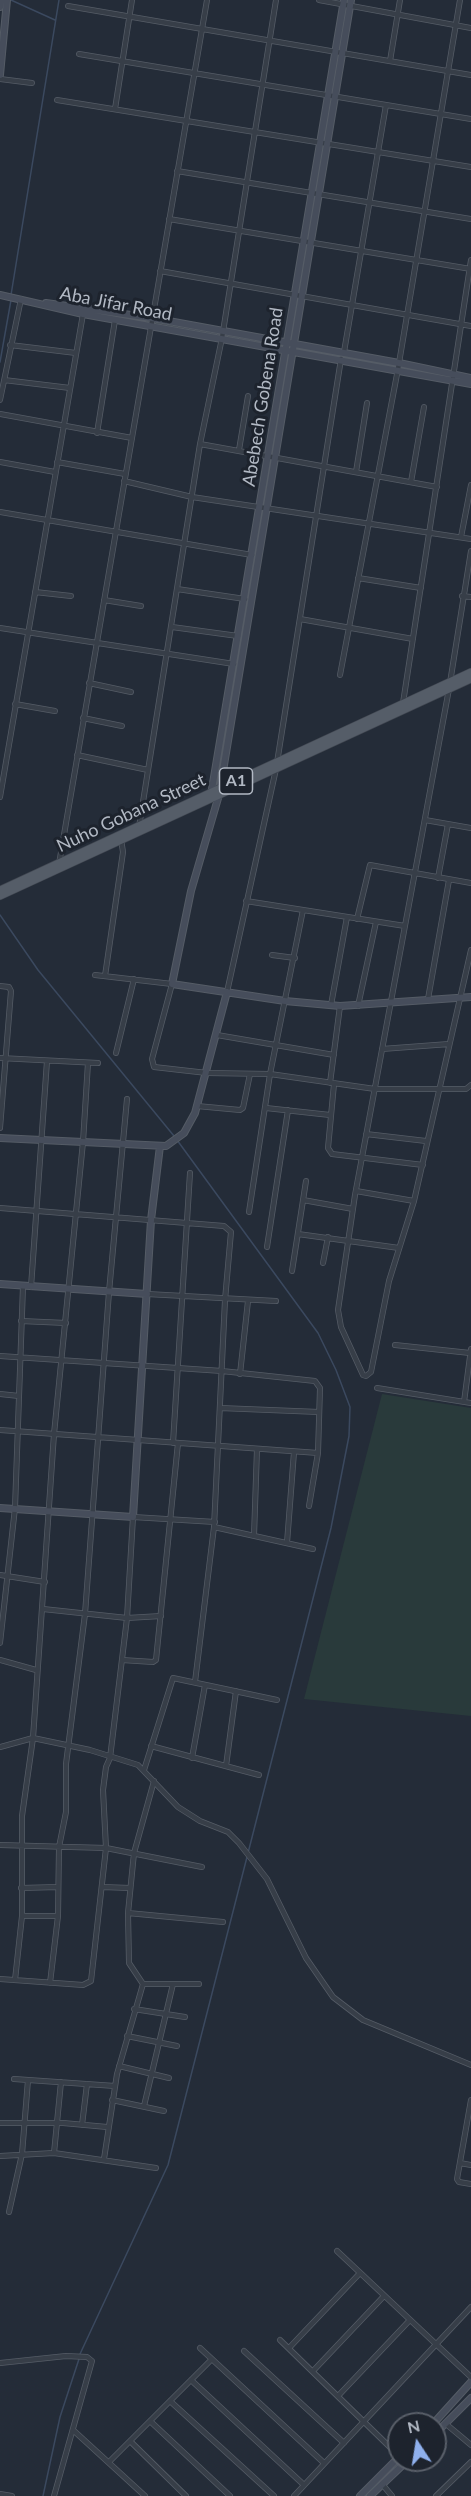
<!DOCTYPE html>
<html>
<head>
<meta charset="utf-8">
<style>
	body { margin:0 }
	#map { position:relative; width:471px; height:2496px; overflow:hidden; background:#242c38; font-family:Lato,sans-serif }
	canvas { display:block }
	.north { position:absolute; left:387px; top:2412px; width:60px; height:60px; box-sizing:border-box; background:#1d232d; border:2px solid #595f69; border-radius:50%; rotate:348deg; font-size:16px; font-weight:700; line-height:24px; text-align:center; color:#b2b9c4 }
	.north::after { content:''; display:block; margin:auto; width:21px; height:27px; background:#8fb0ed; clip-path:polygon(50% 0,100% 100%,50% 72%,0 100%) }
</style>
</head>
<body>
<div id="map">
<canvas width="471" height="2496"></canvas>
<div class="north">N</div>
</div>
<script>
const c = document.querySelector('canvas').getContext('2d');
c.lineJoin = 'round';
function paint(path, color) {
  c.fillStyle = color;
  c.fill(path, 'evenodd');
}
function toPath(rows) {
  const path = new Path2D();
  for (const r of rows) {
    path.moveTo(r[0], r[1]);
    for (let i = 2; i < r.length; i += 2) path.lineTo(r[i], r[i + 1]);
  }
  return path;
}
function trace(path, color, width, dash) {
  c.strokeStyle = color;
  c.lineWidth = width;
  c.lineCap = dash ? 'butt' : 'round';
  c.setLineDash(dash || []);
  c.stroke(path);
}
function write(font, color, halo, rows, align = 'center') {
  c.font = font + ' Lato,sans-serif';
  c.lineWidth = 6;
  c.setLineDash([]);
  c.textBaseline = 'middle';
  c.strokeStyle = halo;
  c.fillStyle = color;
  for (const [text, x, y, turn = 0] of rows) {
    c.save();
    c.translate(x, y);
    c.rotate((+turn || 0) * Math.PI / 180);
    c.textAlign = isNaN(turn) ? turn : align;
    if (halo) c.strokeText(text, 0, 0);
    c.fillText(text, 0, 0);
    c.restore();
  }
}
paint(toPath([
	[382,1394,471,1408,471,1716,304,1699]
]), '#293a3b');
trace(toPath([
	[11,0,55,20],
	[11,295,59,0],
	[0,362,11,300],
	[0,915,38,970,174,1136],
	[177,1140,318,1333,336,1370,350,1407,349,1436,331,1528,248,1853],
	[80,2354,168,2165,247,1857],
	[43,2496,60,2417,79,2359]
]), '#3b495f', 1.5);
const street = toPath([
	[319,0,471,28],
	[68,6,471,75],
	[79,54,471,119],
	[390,61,400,0],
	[0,79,32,83],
	[57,100,471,167],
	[115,109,132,0],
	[177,171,471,219],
	[169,219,471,269],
	[160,271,471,326],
	[10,345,76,353],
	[344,352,386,105],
	[4,380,70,388],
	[0,400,21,299],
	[0,414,132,438],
	[97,433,115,320],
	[200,444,437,487],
	[239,450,248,396],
	[0,462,55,472],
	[57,462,125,474],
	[356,472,367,403],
	[124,481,192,497,471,539],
	[411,482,424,407],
	[0,512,252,555],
	[461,537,471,485],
	[471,551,449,689,355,1195,338,1310,341,1327,363,1375,366,1376,371,1372,389,1281,414,1201,471,950],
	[358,578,421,588],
	[177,589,245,599],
	[35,592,71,596],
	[462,596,471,597],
	[104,600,141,606],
	[300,619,413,639],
	[172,627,238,636],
	[0,628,234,664],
	[340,675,398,369,460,0],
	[89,683,131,692],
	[403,703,471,260],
	[15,704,55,711],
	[83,718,122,726],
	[77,755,148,770],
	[0,797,83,314],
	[425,820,471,828],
	[139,827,200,444,222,338,276,0],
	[59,864,207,0],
	[438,878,448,824],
	[246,901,405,926],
	[357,919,370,865,471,883],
	[272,955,295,958],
	[95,975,172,984,152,1059,154,1067,207,1073,270,1074,375,1089,466,1089,471,1085],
	[105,976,123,852,121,839],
	[0,986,9,987,11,991,0,1128],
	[227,992,276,769,341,359],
	[428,999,449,880],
	[331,1005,347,917],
	[358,1006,376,922],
	[217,1035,334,1055],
	[382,1049,449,1044],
	[116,1053,134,979],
	[0,1058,98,1063],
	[330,1083,340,1006],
	[334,1084,328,1148,332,1154,423,1165],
	[197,1106,240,1110,243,1108,250,1074],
	[266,1108,330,1115],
	[366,1134,426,1141],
	[356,1191,414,1201],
	[303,1200,353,1209],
	[0,1208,224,1226,231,1232,225,1300,214,1527,195,1682],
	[249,1212,270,1074,303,910],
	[298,1234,399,1248],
	[267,1247,288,1110],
	[323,1263,328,1237],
	[292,1271,306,1181],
	[31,1287,47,1061],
	[147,1294,276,1301],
	[21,1321,66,1323],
	[395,1345,470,1353],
	[0,1356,222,1371,315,1381,320,1388,318,1453,309,1506],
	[240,1374,248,1301],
	[377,1388,471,1403],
	[0,1394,19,1396],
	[464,1402,471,1349],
	[220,1408,319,1412],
	[0,1430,318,1453],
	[173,1443,190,1173],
	[214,1527,313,1549],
	[254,1536,257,1449],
	[287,1543,294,1452],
	[0,1575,45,1582],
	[43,1609,127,1618,161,1616],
	[0,1643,15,1508,23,1286],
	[0,1660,36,1670],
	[122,1660,153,1662,156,1660,178,1443],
	[151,1746,259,1775],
	[0,1747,33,1738,90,1750,138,1765,178,1807,200,1821,228,1832,239,1843,267,1879,306,1958,333,1997,363,2020,471,2065],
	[192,1758,205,1685],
	[226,1766,236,1691],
	[144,1770,173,1678,277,1700],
	[154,1781,134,1853,128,1913,129,1963,143,1984,199,1984],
	[0,1845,106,1848,202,1867],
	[102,1887,130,1888],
	[21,1888,58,1887],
	[128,1913,223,1922],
	[22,1916,58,1916],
	[0,1979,83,1985,91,1981,106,1848,103,1790,106,1767,110,1758,127,1618,133,1517,215,1522],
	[15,1980,22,1916,22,1816,33,1738,54,1434,83,1142,88,1063],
	[50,1983,58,1916,59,1847,66,1812,66,1764,85,1614,109,1292,127,1099],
	[134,2009,185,2017],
	[127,2036,177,2046],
	[119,2066,169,2078],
	[14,2079,115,2086],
	[112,2100,164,2111],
	[471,2100,457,2179,459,2182,471,2184],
	[144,2106,173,1984],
	[0,2123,63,2123,107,2127],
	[82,2125,87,2084],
	[54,2153,61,2082],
	[0,2156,54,2153,156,2168],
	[104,2159,117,2074,143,1984],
	[460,2163,471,2165],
	[9,2212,22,2154,28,2080],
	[337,2251,471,2377],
	[280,2340,399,2456],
	[200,2348,324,2463],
	[289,2348,360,2273],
	[244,2351,344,2443],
	[0,2363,66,2356,87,2357,92,2361,54,2496],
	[313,2371,384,2296],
	[191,2380,304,2485],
	[338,2396,409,2321],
	[170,2401,274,2496],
	[150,2421,230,2496],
	[446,2424,471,2445],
	[73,2430,145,2496],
	[130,2441,186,2496],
	[109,2462,212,2359],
	[382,2484,392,2496],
	[0,2494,12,2496],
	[294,2496,471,2307],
	[436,2496,471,2462]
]);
const secondary = toPath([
	[351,0,219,795,191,891,172,984,285,1001,340,1006,471,997],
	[0,7,1,0],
	[0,75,7,0],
	[0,295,83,314,471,384],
	[46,303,152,318,399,363,471,378],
	[211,795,344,0],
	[0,1138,166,1146,184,1133,195,1113,227,992],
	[0,1284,147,1294],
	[0,1508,133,1517,151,1220,160,1146],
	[433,2424,471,2382],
	[435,2434,471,2398],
	[360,2496,399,2457],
	[370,2496,408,2460]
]);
const primary = toPath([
	[0,890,471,672],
	[0,896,471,679]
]);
trace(street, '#555c66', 6);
trace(secondary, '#555c66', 8);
trace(primary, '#414751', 8);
trace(street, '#373e48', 4.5);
trace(secondary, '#464d5b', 6);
trace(primary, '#555d68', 7);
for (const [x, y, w] of [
	[236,781,33]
]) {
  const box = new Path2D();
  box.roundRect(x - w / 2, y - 13, w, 26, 4.5);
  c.fillStyle = '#1d232d';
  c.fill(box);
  trace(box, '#b2b9c4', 1.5);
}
write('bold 16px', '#b2b9c4', null, [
	["A1",236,781]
]);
write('18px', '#b2b9c4', '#1d232d', [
	["Aba Jifar Road",116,304,11],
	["Abebech Gobena Road",263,397,-81],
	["Nuho Gobana Street",131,813,-25]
]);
</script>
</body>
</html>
